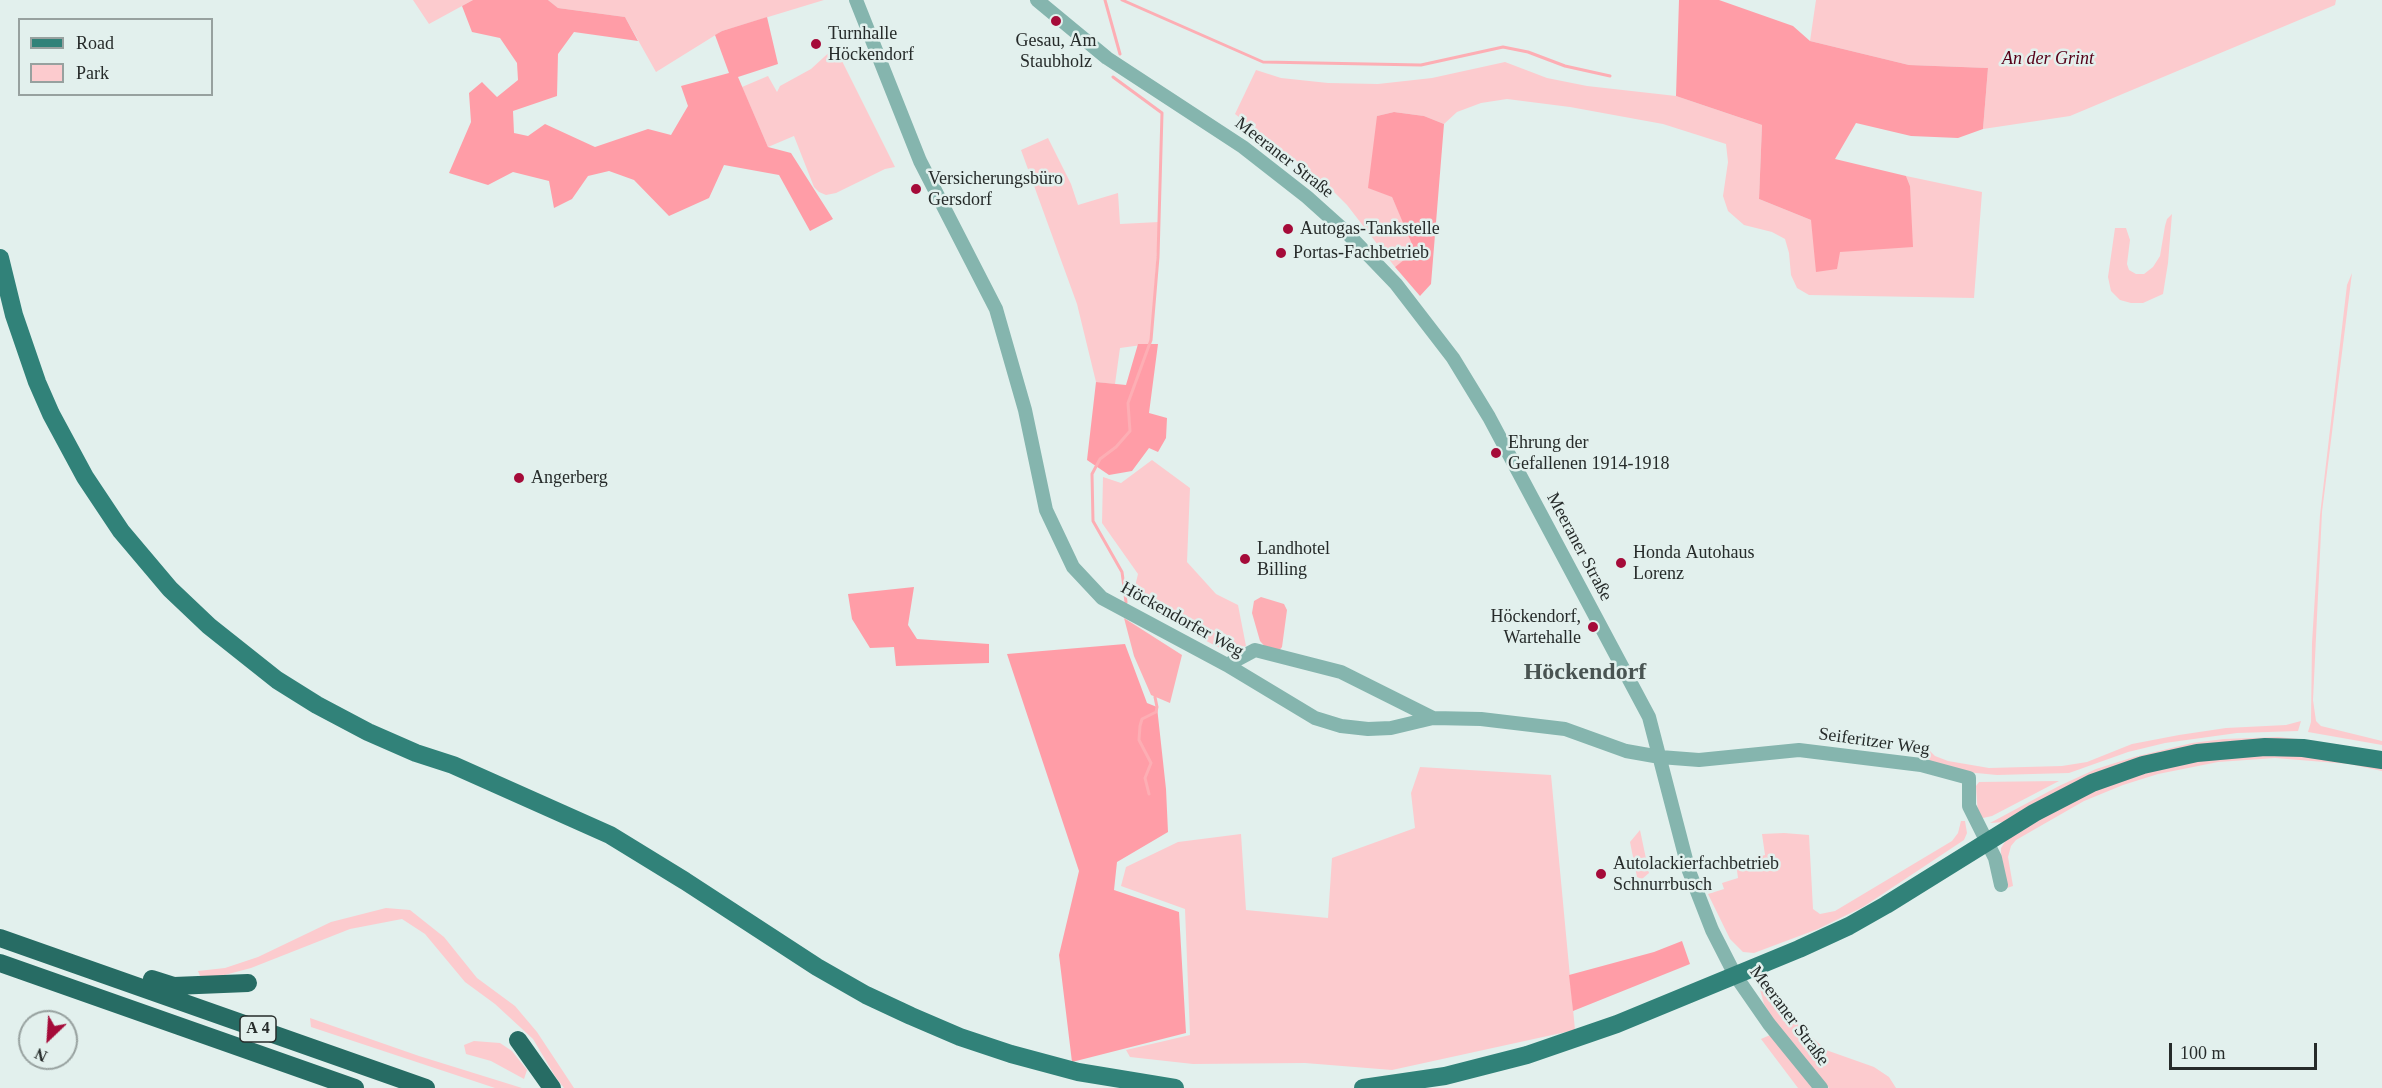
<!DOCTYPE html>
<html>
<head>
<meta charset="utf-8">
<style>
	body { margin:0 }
	#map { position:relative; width:2382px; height:1088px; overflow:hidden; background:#e2f0ed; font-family:Georgia,serif }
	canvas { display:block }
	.legend { position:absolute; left:18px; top:18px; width:195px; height:78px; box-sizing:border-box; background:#e2f0ed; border:2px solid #97a19f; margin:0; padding:8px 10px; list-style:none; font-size:18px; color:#262b2a }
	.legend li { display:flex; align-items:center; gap:12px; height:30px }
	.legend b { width:30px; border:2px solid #97a19f }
	.north { position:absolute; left:18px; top:1010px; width:60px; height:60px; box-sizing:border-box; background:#e2f0ed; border:2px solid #97a19f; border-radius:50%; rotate:205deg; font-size:16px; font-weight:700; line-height:24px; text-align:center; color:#262b2a }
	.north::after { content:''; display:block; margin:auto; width:21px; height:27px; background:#a50b39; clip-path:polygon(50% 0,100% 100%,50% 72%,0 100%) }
	.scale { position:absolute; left:2169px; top:1043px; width:148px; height:27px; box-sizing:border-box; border:3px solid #262b2a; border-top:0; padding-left:8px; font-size:18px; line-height:21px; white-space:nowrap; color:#262b2a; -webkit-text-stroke:4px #e2f0ed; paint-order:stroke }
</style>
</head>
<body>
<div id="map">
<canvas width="2382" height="1088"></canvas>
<ul class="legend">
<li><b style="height:8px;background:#318279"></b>Road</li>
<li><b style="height:16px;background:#fccbce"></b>Park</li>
</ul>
<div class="north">N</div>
<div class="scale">100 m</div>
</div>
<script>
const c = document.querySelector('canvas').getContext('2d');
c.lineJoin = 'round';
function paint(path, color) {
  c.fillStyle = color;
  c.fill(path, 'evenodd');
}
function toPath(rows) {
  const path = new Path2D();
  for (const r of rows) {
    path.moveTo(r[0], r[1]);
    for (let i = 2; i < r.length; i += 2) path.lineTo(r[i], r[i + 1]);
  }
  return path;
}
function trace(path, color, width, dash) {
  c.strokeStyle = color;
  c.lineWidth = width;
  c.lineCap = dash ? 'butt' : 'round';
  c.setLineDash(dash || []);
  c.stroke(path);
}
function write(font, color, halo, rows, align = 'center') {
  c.font = font + ' Georgia,serif';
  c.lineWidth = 5;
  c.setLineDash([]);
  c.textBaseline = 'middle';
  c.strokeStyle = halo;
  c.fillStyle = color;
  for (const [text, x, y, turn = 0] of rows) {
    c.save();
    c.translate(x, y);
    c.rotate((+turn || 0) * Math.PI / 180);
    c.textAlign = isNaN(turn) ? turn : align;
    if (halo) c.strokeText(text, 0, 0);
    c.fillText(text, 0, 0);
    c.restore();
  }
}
paint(toPath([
	[413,0,473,0,429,24],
	[548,0,824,0,722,31,656,72,625,17,558,8],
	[1816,0,2336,0,2335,5,2070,116,1983,129,1988,68,1909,65,1810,41],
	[835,47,895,167,885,169,836,193,826,195,819,192,814,187,794,136,768,147,742,87,768,76,777,92,780,86,811,69],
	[1505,62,1547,78,1587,86,1676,96,1762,125,1759,199,1811,220,1839,252,1910,186,1906,176,1982,192,1974,298,1809,295,1797,288,1791,275,1789,253,1785,239,1772,232,1744,225,1728,211,1723,196,1728,162,1726,144,1663,124,1570,107,1507,99,1481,103,1457,112,1444,124,1424,116,1394,112,1377,116,1392,197,1416,251,1395,267,1347,205,1324,182,1235,114,1256,70,1281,78,1328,83,1378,84,1432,78],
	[1048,138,1071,184,1078,205,1118,193,1120,224,1159,222,1151,340,1149,344,1120,348,1115,384,1096,382,1077,304,1021,150],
	[2172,214,2168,263,2163,294,2143,303,2131,303,2120,300,2111,291,2108,277,2115,228,2126,228,2130,240,2127,264,2129,270,2136,274,2144,274,2153,267,2160,256,2165,226,2167,219],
	[2352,273,2322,512,2313,700,2316,721,2321,726,2382,741,2382,745,2308,732,2311,722,2312,643,2320,515,2347,285],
	[1152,460,1190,488,1187,562,1216,594,1238,605,1246,646,1233,655,1195,635,1133,595,1138,574,1102,523,1103,477,1121,483],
	[2301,721,2298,731,2237,733,2165,743,2128,752,2069,773,1997,775,1966,772,1931,762,1927,757,1928,749,1935,756,1948,761,1989,768,2062,766,2087,762,2132,744,2179,735,2226,728,2286,725],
	[2278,737,2298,739,2294,743,2212,746,2004,822,1990,823,2059,786,2096,769,2134,757,2192,743,2224,739],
	[2271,753,2382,765,2382,771,2349,764,2275,758,2218,762,2158,774,2123,785,2084,801,2016,840,2011,846,2008,857,2013,886,2007,888,2001,853,2001,848,2006,840,2071,800,2162,765],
	[1420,767,1551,775,1575,1030,1392,1070,1305,1063,1193,1064,1130,1057,1126,1050,1190,1035,1185,909,1121,886,1126,867,1178,842,1241,834,1246,910,1328,918,1332,858,1415,828,1411,793],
	[2059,781,1992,816,1983,818,1978,815,1976,786,1979,782],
	[1961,821,1965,821,1967,833,1964,840,1863,907,1818,929,1754,953,1743,952,1730,939,1708,894,1724,889,1722,883,1738,878,1736,863,1765,855,1762,834,1784,833,1809,835,1813,909,1820,914,1835,911,1952,841,1958,833],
	[1640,830,1649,873,1642,879,1637,877,1630,842],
	[386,908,410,910,444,937,477,978,515,1006,537,1032,574,1088,564,1088,555,1076,533,1039,495,1004,465,982,425,934,402,919,350,929,251,968,202,981,198,971,225,968,258,957,331,922],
	[1759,986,1767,986,1767,996,1775,1008,1792,1019,1826,1050,1874,1067,1889,1077,1896,1088,1829,1088,1779,1028,1764,1004],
	[310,1018,419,1056,522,1088,495,1088,311,1027],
	[1770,1035,1814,1088,1798,1088,1761,1039],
	[474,1041,500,1043,512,1051,527,1070,524,1079,491,1061,466,1054,464,1045]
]), '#fccbce');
paint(toPath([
	[473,0,548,0,558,8,625,17,638,41,574,32,558,54,557,96,513,111,514,133,528,136,545,124,595,147,648,129,671,135,688,106,681,86,729,73,715,35,722,31,767,17,778,64,738,77,768,147,791,153,833,219,810,231,779,175,724,165,709,198,669,216,634,180,609,171,588,176,572,199,554,208,549,181,513,172,488,185,449,173,471,122,469,93,482,82,497,97,518,80,517,63,500,38,472,32,462,6],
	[1679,0,1719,0,1793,26,1810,41,1909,65,1988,68,1983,129,1958,138,1911,136,1856,123,1835,159,1906,176,1910,186,1913,247,1840,252,1837,269,1816,272,1811,220,1759,199,1762,125,1676,96],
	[1394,112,1424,116,1444,124,1431,284,1420,296,1395,267,1415,251,1392,197,1368,188,1377,116],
	[1138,344,1158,344,1149,413,1167,418,1166,438,1158,452,1149,448,1132,471,1109,475,1087,460,1096,382,1126,385],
	[914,587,908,625,917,639,989,644,989,663,896,666,894,647,870,648,852,619,848,594],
	[1125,644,1147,703,1157,707,1166,789,1168,832,1117,862,1114,890,1179,912,1186,1033,1072,1062,1059,955,1079,871,1007,654],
	[1682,941,1690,964,1573,1011,1569,975,1654,952]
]), '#ff9da7');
paint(toPath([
	[1261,597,1284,604,1287,610,1282,647,1277,653,1269,651,1260,641,1252,613,1254,601],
	[1124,618,1182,655,1170,703,1151,695,1134,656]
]), '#fdaeb4');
trace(toPath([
	[1105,0,1120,54],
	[1122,0,1263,62,1421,65,1503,47,1528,52,1565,66,1610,76],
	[1113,77,1162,113,1158,257,1151,340,1128,403,1130,431,1116,447,1100,459,1092,474,1093,521,1122,572,1126,602],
	[1149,794,1145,778,1151,763,1139,740,1140,726,1142,719,1156,712,1157,707,1155,697]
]), '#fdaeb4', 3);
trace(toPath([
	[856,0,920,161,996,309,1025,410,1046,510,1073,567,1102,598,1227,665,1315,718,1341,726,1368,729,1391,728,1433,718,1481,719,1565,729,1626,751,1660,757,1699,760,1799,750,1921,765,1969,778,1969,806,1995,858,2001,885],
	[1037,0,1107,58,1243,147,1307,197,1346,232,1396,284,1453,358,1489,417,1649,717,1689,871,1712,930,1735,975,1769,1024,1821,1088],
	[1227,665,1255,650,1341,672,1433,718]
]), '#85b5ae', 14);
trace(toPath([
	[0,258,14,315,37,382,51,414,85,477,121,531,170,589,209,626,277,680,317,705,368,732,416,753,453,765,610,835,685,881,817,967,866,995,911,1016,960,1037,1011,1054,1078,1072,1175,1088],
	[1363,1088,1445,1076,1527,1055,1617,1024,1799,949,1849,926,1886,905,2034,813,2092,783,2143,765,2197,753,2265,747,2303,748,2382,760]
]), '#318279', 18);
trace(toPath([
	[0,938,426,1088],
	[0,963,355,1088],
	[152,979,174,986,248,983],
	[518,1040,552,1088]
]), '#276c64', 18);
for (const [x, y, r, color] of [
	[1056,21,6,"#a50b39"],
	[816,44,6,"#a50b39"],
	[916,189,6,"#a50b39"],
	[1288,229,6,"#a50b39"],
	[1281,253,6,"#a50b39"],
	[1496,453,6,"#a50b39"],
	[519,478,6,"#a50b39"],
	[1245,559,6,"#a50b39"],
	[1621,563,6,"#a50b39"],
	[1593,627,6,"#a50b39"],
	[1601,874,6,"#a50b39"]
]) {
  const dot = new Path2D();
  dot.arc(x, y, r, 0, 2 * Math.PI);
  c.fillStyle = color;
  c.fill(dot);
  trace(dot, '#e2f0ed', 2);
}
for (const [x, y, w] of [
	[258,1029,36]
]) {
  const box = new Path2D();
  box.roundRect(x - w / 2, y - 13, w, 26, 4.5);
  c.fillStyle = '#e2f0ed';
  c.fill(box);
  trace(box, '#262b2a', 1.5);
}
write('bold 16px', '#262b2a', null, [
	["A 4",258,1029]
]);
write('18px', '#262b2a', '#e2f0ed', [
	["Turnhalle",828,34],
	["Höckendorf",828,55],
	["Gesau, Am",1056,41,"center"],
	["Staubholz",1056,62,"center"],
	["Versicherungsbüro",928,179],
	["Gersdorf",928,200],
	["Autogas-Tankstelle",1300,229],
	["Portas-Fachbetrieb",1293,253],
	["Ehrung der",1508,443],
	["Gefallenen 1914-1918",1508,464],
	["Angerberg",531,478],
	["Landhotel",1257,549],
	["Billing",1257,570],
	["Honda Autohaus",1633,553],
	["Lorenz",1633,574],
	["Höckendorf,",1581,617,"right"],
	["Wartehalle",1581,638,"right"],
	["Autolackierfachbetrieb",1613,864],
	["Schnurrbusch",1613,885]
], 'left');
write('italic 18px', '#560018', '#e2f0ed', [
	["An der Grint",2048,59]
]);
write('18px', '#262b2a', '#e2f0ed', [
	["Meeraner Straße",1284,158,38],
	["Meeraner Straße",1579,547,62],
	["Höckendorfer Weg",1182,620,29],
	["Seiferitzer Weg",1874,742,8],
	["Meeraner Straße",1789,1016,53]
]);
write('bold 24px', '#495452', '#e2f0ed', [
	["Höckendorf",1585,673]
]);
</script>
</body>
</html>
